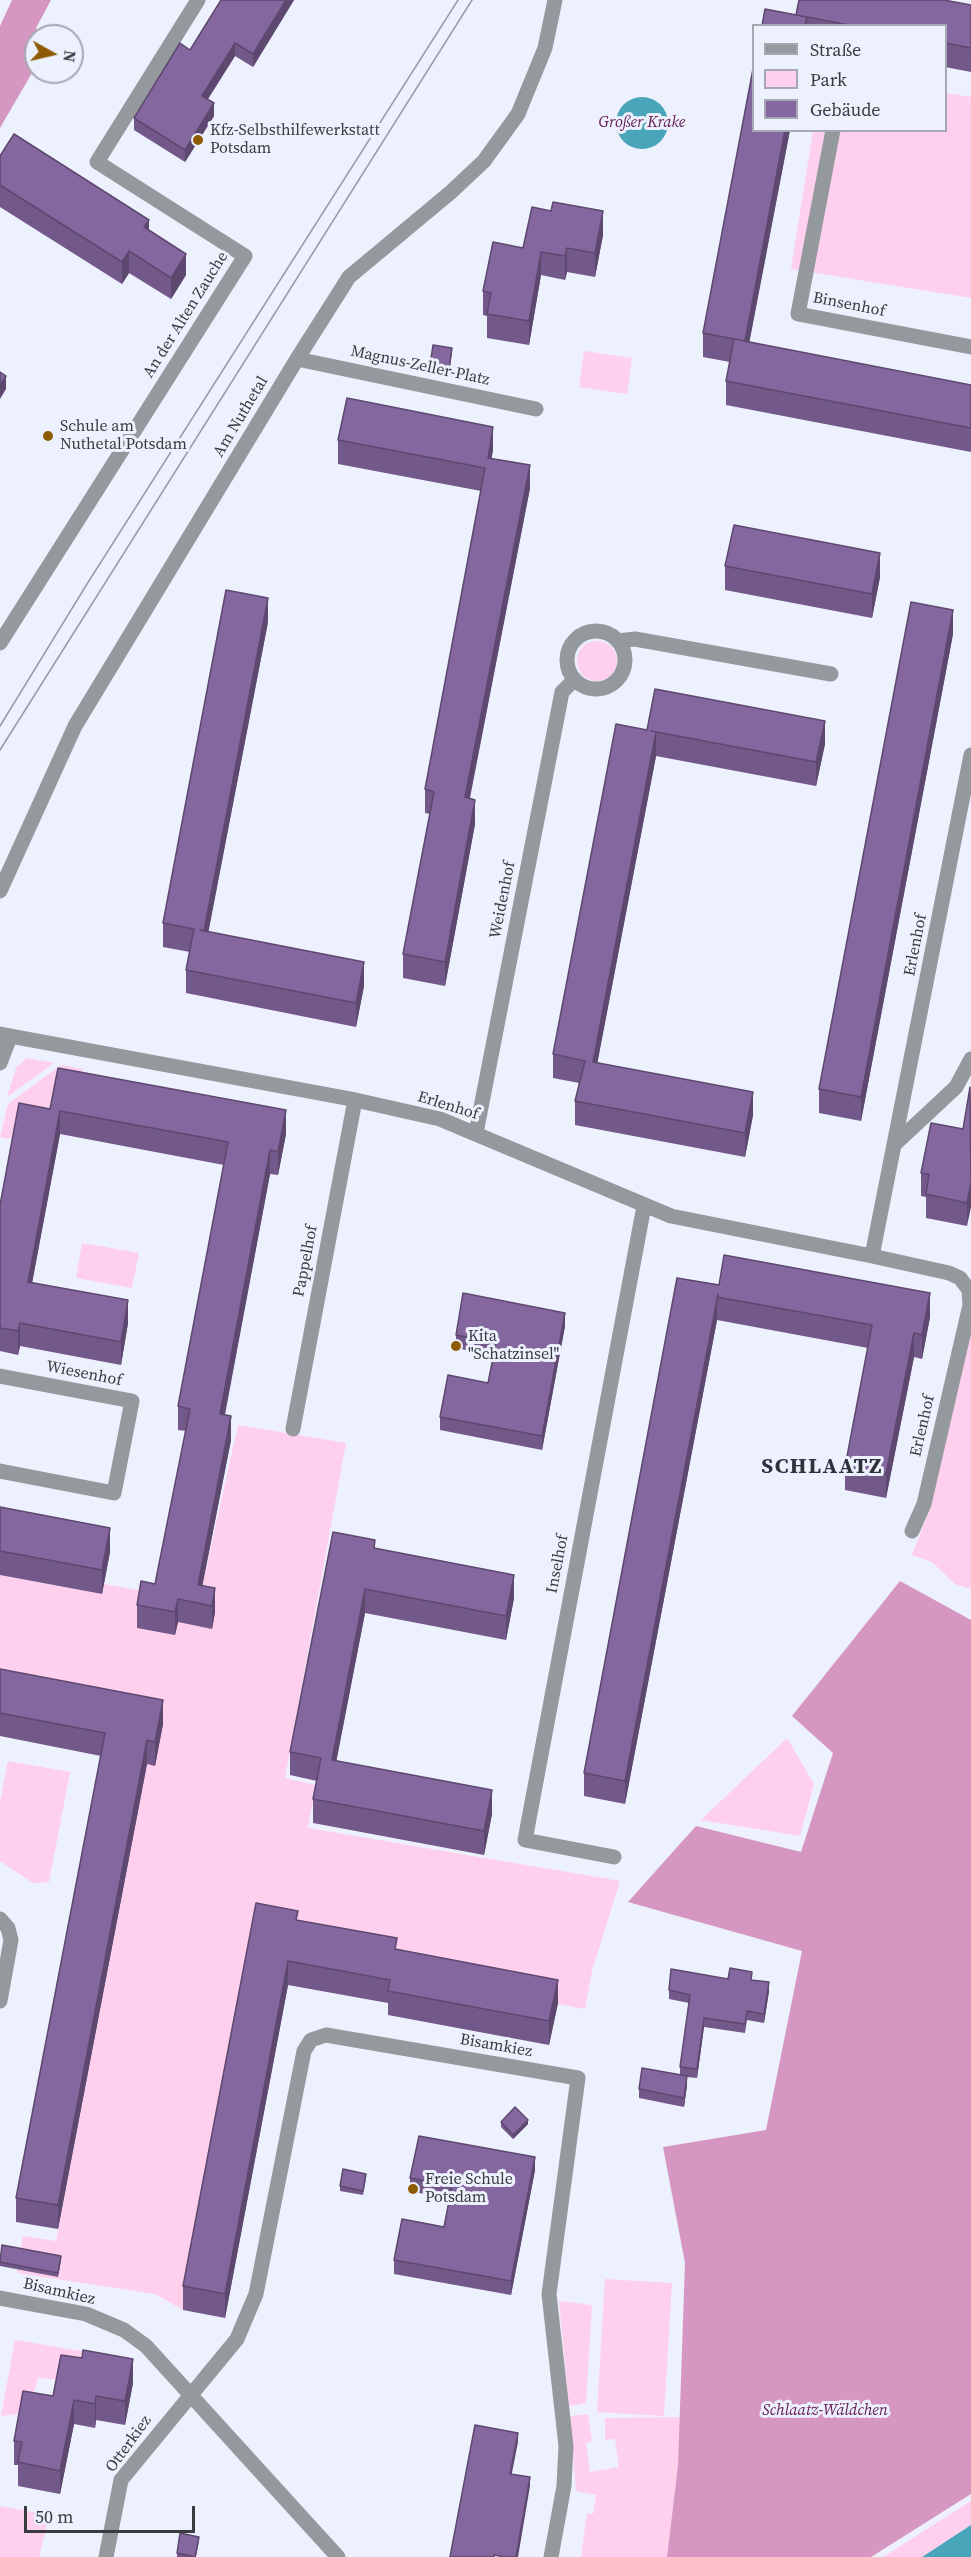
<!DOCTYPE html>
<html>
<head>
<meta charset="utf-8">
<style>
	body { margin:0 }
	#map { position:relative; width:971px; height:2557px; overflow:hidden; background:#edf0fd; font-family:"Source Serif 4",serif }
	canvas { display:block }
	.legend { position:absolute; left:752px; top:24px; width:195px; height:108px; box-sizing:border-box; background:#edf0fd; border:2px solid #a5a8b1; margin:0; padding:8px 10px; list-style:none; font-size:18px; color:#3a3b40 }
	.legend li { display:flex; align-items:center; gap:12px; height:30px }
	.legend b { width:30px; border:2px solid #a5a8b1 }
	.north { position:absolute; left:24px; top:24px; width:60px; height:60px; box-sizing:border-box; background:#edf0fd; border:2px solid #a5a8b1; border-radius:50%; rotate:98deg; font-size:16px; font-weight:700; line-height:24px; text-align:center; color:#3a3b40 }
	.north::after { content:''; display:block; margin:auto; width:21px; height:27px; background:#8c5b04; clip-path:polygon(50% 0,100% 100%,50% 72%,0 100%) }
	.scale { position:absolute; left:24px; top:2506px; width:171px; height:27px; box-sizing:border-box; border:3px solid #3a3b40; border-top:0; padding-left:8px; font-size:18px; line-height:21px; white-space:nowrap; color:#3a3b40; -webkit-text-stroke:4px #edf0fd; paint-order:stroke }
</style>
</head>
<body>
<div id="map">
<canvas width="971" height="2557"></canvas>
<ul class="legend">
<li><b style="height:8px;background:#94999d"></b>Straße</li>
<li><b style="height:16px;background:#ffd0ee"></b>Park</li>
<li><b style="height:16px;background:#85679f"></b>Gebäude</li>
</ul>
<div class="north">N</div>
<div class="scale">50 m</div>
</div>
<script>
const c = document.querySelector('canvas').getContext('2d');
c.lineJoin = 'round';
function paint(path, color) {
  c.fillStyle = color;
  c.fill(path, 'evenodd');
}
function toPath(rows) {
  const path = new Path2D();
  for (const r of rows) {
    if (r.length === 3) {
      path.moveTo(r[0] + r[2], r[1]);
      path.arc(r[0], r[1], r[2], 0, 2 * Math.PI);
      continue;
    }
    path.moveTo(r[0], r[1]);
    for (let i = 2; i < r.length; i += 2) path.lineTo(r[i], r[i + 1]);
  }
  return path;
}
function trace(path, color, width, dash) {
  c.strokeStyle = color;
  c.lineWidth = width;
  c.lineCap = dash ? 'butt' : 'round';
  c.setLineDash(dash || []);
  c.stroke(path);
}
function write(font, color, halo, rows, align = 'center') {
  c.font = font + ' "Source Serif 4",serif';
  c.lineWidth = 6;
  c.setLineDash([]);
  c.textBaseline = 'middle';
  c.strokeStyle = halo;
  c.fillStyle = color;
  for (const [text, x, y, turn = 0] of rows) {
    c.save();
    c.translate(x, y);
    c.rotate((+turn || 0) * Math.PI / 180);
    c.textAlign = isNaN(turn) ? turn : align;
    if (halo) c.strokeText(text, 0, 0);
    c.fillText(text, 0, 0);
    c.restore();
  }
}
paint(toPath([
	[946,93,971,97,971,298,791,269,813,131,946,130],
	[584,351,632,358,627,394,579,387],
	[597,661,20],
	[27,1058,54,1063,7,1097,16,1068],
	[61,1065,83,1069,80,1084,47,1128,15,1123,11,1139,0,1137,8,1104],
	[82,1243,139,1253,132,1288,76,1278],
	[971,1322,971,1589,955,1584,932,1562,912,1555,931,1506],
	[238,1425,346,1443,285,1778,316,1785,308,1828,620,1881,592,1971,585,2009,395,1973,257,1927,183,2310,155,2294,17,2273,23,2236,56,2241,147,1764,155,1765,0,1693,0,1575,102,1594,104,1584,199,1601],
	[787,1738,814,1784,800,1836,701,1820],
	[8,1761,70,1772,49,1882,33,1883,0,1861,0,1801],
	[605,2279,672,2283,664,2416,597,2412],
	[559,2301,592,2305,586,2403,569,2406],
	[15,2340,86,2352,80,2381,38,2378,29,2412,1,2416],
	[588,2414,592,2441,586,2443,590,2472,619,2467,615,2439,605,2440,605,2418,680,2417,678,2465,667,2557,581,2557,587,2513,593,2514,596,2495,576,2491,570,2416],
	[971,2501,971,2525,922,2557,883,2557],
	[0,2506,49,2515,39,2557,0,2557]
]), '#ffd0ee');
paint(toPath([
	[12,0,51,0,36,28,38,36,36,36,36,66,0,128,0,26],
	[900,1581,971,1620,971,2494,871,2557,667,2557,678,2465,685,2263,663,2147,766,2130,802,1951,628,1902,696,1826,801,1852,833,1753,792,1716]
]), '#d597c1');
paint(toPath([
	[642,123,26],
	[971,2525,971,2557,922,2557]
]), '#49a5ba');
trace(toPath([
	[833,130,798,314,971,347],
	[297,359,536,409],
	[596,660,29],
	[618,641,635,639,831,674],
	[0,643,245,256,97,162,198,0],
	[0,891,75,726,297,359,349,277,451,192,484,161,518,114,545,48,555,0],
	[0,1034,351,1099,440,1119,671,1216,872,1256,949,1273,960,1278,969,1290,970,1305,924,1504,912,1531],
	[0,1063,10,1037],
	[476,1133,562,692,574,680],
	[896,1143,956,1087,971,1059],
	[872,1256,971,755],
	[0,1376,132,1401,114,1493,0,1471],
	[293,1429,355,1100],
	[614,1857,525,1840,644,1206],
	[0,1919,8,1928,11,1940,0,2001],
	[0,2298,86,2314,124,2330,146,2346,338,2557],
	[106,2557,121,2480,237,2339,256,2294,304,2051,311,2040,326,2035,578,2078,549,2294,566,2446,564,2486,551,2557]
]), '#94999d', 15);
trace(toPath([
	[0,726,87,584,458,0],
	[0,750,472,0]
]), '#989ba4', 1.5);
paint(toPath([
	[221,0,294,0,253,67,235,56,208,99,214,116,185,162,134,130,134,118,190,50],
	[971,5,971,72,945,67,945,26,762,26,796,15],
	[753,130,790,130,749,342,971,385,971,452,726,405,726,381,730,362,703,357,703,333],
	[0,156,149,230,186,275,171,299,129,273,122,284,0,207],
	[603,235,595,277,567,272,565,280,541,275,529,345,487,338,487,316,483,315,483,291,523,248],
	[452,353,449,373,430,370,430,365],
	[338,440,493,450,491,458,530,488,470,798,475,824,445,986,403,978,403,954,430,814,425,813,425,789,481,491,338,464],
	[725,566,880,577,872,618,725,590],
	[268,622,208,932,364,986,356,1027,186,993,186,970,190,952,163,947,163,923],
	[953,634,861,1121,819,1113,819,1089],
	[647,730,825,744,816,786,656,756,597,1063,753,1115,745,1157,575,1125,575,1101,579,1083,553,1078,553,1054],
	[970,1087,967,1226,926,1218,926,1197,921,1196,921,1173,963,1129],
	[50,1109,286,1134,278,1175,270,1174,225,1415,231,1440,202,1586,215,1612,212,1629,178,1622,175,1635,137,1628,137,1605,155,1584,186,1431,178,1430,178,1406,224,1165,60,1134,32,1282,128,1323,121,1365,20,1346,18,1355,0,1351,0,1205],
	[677,1278,930,1317,922,1359,914,1357,886,1498,845,1490,845,1467,868,1348,717,1320,625,1804,584,1796,584,1773],
	[565,1326,542,1450,440,1430,440,1417,488,1383,494,1356,456,1348,456,1335],
	[0,1507,110,1552,102,1594,0,1575],
	[375,1548,514,1598,506,1640,365,1613,336,1761,492,1814,484,1855,313,1823,313,1799,317,1781,290,1775,290,1752],
	[0,1669,163,1724,155,1766,147,1764,58,2229,16,2222,16,2198,101,1756,0,1736],
	[298,1920,397,1949,558,2003,549,2045,388,2015,388,2003,288,1985,225,2318,183,2310,183,2286],
	[728,1979,752,1980,769,1991,764,2023,747,2020,745,2033,704,2027,697,2078,687,2077,687,2085,684,2107,639,2098,639,2089,680,2074,680,2067,689,2003,669,1999,669,1990],
	[501,2122,528,2124,513,2139,501,2127],
	[535,2170,511,2295,394,2274,394,2260,444,2227,449,2199,410,2191,410,2178],
	[366,2178,363,2195,340,2191,340,2186],
	[0,2258,61,2260,58,2277,0,2266],
	[133,2383,125,2425,96,2420,95,2428,74,2424,60,2494,18,2486,18,2465,14,2465,14,2441,53,2396],
	[199,2541,196,2557,177,2557,177,2553]
]), '#725989');
paint(toPath([
	[286,0,294,0,253,67,253,54],
	[235,43,235,56,202,108,202,96],
	[214,103,214,116,185,162,185,150],
	[785,130,790,130,745,365,745,341],
	[603,211,603,235,595,277,595,253],
	[149,220,149,241,144,227],
	[567,248,567,272,565,280,565,256],
	[129,251,129,273,122,284,122,262],
	[541,252,541,275,529,345,529,321],
	[186,254,186,275,171,299,171,278],
	[6,376,6,389,0,399,0,386],
	[493,427,493,450,488,481,488,458],
	[530,465,530,488,465,821,465,797],
	[880,553,880,577,872,618,872,594],
	[268,598,268,622,204,955,204,931],
	[953,610,953,634,861,1121,861,1097],
	[825,721,825,744,816,786,816,762],
	[656,732,656,756,593,1086,593,1062],
	[475,800,475,824,445,986,445,962],
	[364,962,364,986,356,1027,356,1003],
	[753,1092,753,1115,745,1157,745,1133],
	[286,1110,286,1134,278,1175,278,1152],
	[60,1111,60,1134,28,1305,28,1282],
	[270,1150,270,1174,220,1438,220,1414],
	[971,1183,971,1207,967,1226,967,1203],
	[930,1293,930,1317,922,1359,922,1335],
	[717,1297,717,1320,625,1804,625,1781],
	[128,1300,128,1323,121,1365,121,1342],
	[565,1313,565,1326,542,1450,542,1436],
	[20,1323,20,1346,18,1355,18,1331],
	[914,1333,914,1357,886,1498,886,1474],
	[231,1416,231,1440,199,1603,198,1585],
	[110,1528,110,1552,102,1594,102,1570],
	[514,1575,514,1598,506,1640,506,1616],
	[215,1588,215,1612,212,1629,212,1606],
	[365,1589,365,1613,332,1784,332,1760],
	[178,1599,178,1622,175,1635,175,1612],
	[163,1700,163,1724,155,1766,155,1742],
	[147,1740,147,1764,58,2229,58,2205],
	[492,1790,492,1814,484,1855,484,1831],
	[288,1961,288,1985,225,2318,225,2294],
	[558,1980,558,2003,549,2045,549,2021],
	[769,1982,769,1991,764,2023,764,2014],
	[704,2018,704,2027,697,2078,697,2069],
	[687,2076,687,2085,684,2107,684,2098],
	[528,2120,528,2124,513,2139,513,2135],
	[535,2157,535,2170,511,2295,511,2281],
	[133,2359,133,2383,125,2425,125,2401],
	[96,2396,96,2420,95,2428,95,2404],
	[74,2400,74,2424,60,2494,60,2471],
	[518,2433,518,2442,510,2483,510,2474],
	[530,2477,530,2486,518,2557,516,2557]
]), '#5d486f');
const building = toPath([
	[221,0,286,0,253,54,235,43,202,96,214,103,185,150,134,118,180,43,190,50,221,0],
	[799,0,944,0,971,5,971,48,945,43,945,26,854,26,796,15,799,0],
	[765,9,807,17,805,26,762,26,765,9],
	[753,69,753,130,785,130,745,341,703,333,753,69],
	[14,134,149,220,144,227,186,254,171,278,129,251,122,262,0,185,0,156,14,134],
	[553,202,603,211,595,253,567,248,565,256,541,252,529,321,487,314,491,293,483,291,493,242,523,248,532,207,551,211,553,202],
	[734,339,971,385,971,428,726,381,734,339],
	[433,345,452,348,449,369,430,365,433,345],
	[0,372,6,376,0,386,0,372],
	[347,398,493,427,488,458,530,465,465,797,475,800,445,962,403,954,434,792,425,789,485,468,338,440,347,398],
	[734,525,880,553,872,594,725,566,734,525],
	[226,590,268,598,204,931,200,930,364,962,356,1003,186,970,194,929,163,923,226,590],
	[911,602,953,610,861,1097,819,1089,911,602],
	[655,689,825,721,816,762,651,731,656,732,593,1062,753,1092,745,1133,575,1101,585,1061,553,1054,616,724,647,730,655,689],
	[58,1068,286,1110,278,1152,270,1150,220,1414,231,1416,198,1585,215,1588,212,1606,178,1599,175,1612,137,1605,141,1581,155,1584,190,1409,178,1406,228,1142,60,1111,28,1282,128,1300,121,1342,20,1323,18,1331,0,1328,0,1205,19,1103,50,1109,58,1068],
	[970,1087,971,1183,967,1203,926,1194,929,1174,921,1173,931,1123,963,1129,970,1087],
	[724,1255,930,1293,922,1335,914,1333,886,1474,845,1467,872,1325,717,1297,718,1294,625,1781,584,1773,677,1278,719,1285,724,1255],
	[463,1293,565,1313,542,1436,440,1417,448,1375,488,1383,496,1343,456,1335,463,1293],
	[0,1507,110,1528,102,1570,0,1551,0,1507],
	[333,1532,375,1540,374,1548,514,1575,506,1616,365,1589,332,1760,492,1790,484,1831,313,1799,321,1758,290,1752,333,1532],
	[0,1669,163,1700,155,1742,147,1740,58,2205,16,2198,105,1733,0,1713,0,1669],
	[256,1903,298,1911,296,1920,397,1938,395,1949,558,1980,549,2021,388,1991,390,1980,288,1961,225,2294,183,2286,256,1903],
	[730,1968,752,1972,751,1980,769,1982,764,2014,747,2011,745,2024,704,2018,697,2069,680,2067,690,1995,669,1990,671,1969,728,1979,730,1968],
	[642,2068,687,2076,684,2098,639,2089,642,2068],
	[515,2107,528,2120,513,2135,501,2122,515,2107],
	[419,2136,535,2157,511,2281,394,2260,402,2219,444,2227,452,2186,410,2178,419,2136],
	[343,2169,366,2174,363,2191,340,2186,343,2169],
	[2,2245,61,2256,58,2273,0,2262,2,2245],
	[83,2350,133,2359,125,2401,96,2396,95,2404,74,2400,60,2471,18,2462,22,2442,14,2441,23,2391,53,2396,61,2355,82,2358,83,2350],
	[475,2425,518,2433,510,2474,530,2477,516,2557,504,2557,494,2555,494,2557,450,2557,475,2425],
	[180,2533,199,2537,195,2557,177,2553,180,2533]
]);
paint(building, '#85679f');
trace(building, '#5d486f', 1.5);
for (const [x, y, r, color] of [
	[198,140,6,"#8c5b04"],
	[48,436,6,"#8c5b04"],
	[456,1346,6,"#8c5b04"],
	[413,2189,6,"#8c5b04"]
]) {
  const dot = new Path2D();
  dot.arc(x, y, r, 0, 2 * Math.PI);
  c.fillStyle = color;
  c.fill(dot);
  trace(dot, '#edf0fd', 2);
}
write('italic 16px', '#631b51', '#edf0fd', [
	["Großer Krake",642,123],
	["Schlaatz-Wäldchen",825,2411]
]);
write('16px', '#3a3b40', '#edf0fd', [
	["Kfz-Selbsthilfewerkstatt",210,131],
	["Potsdam",210,149],
	["Schule am",60,427],
	["Nuthetal Potsdam",60,445],
	["Kita",468,1337],
	["\"Schatzinsel\"",468,1355],
	["Freie Schule",425,2180],
	["Potsdam",425,2198]
], 'left');
write('16px', '#3a3b40', '#edf0fd', [
	["Binsenhof",849,305,11],
	["An der Alten Zauche",186,315,-58],
	["Magnus-Zeller-Platz",420,366,12],
	["Am Nuthetal",241,417,-59],
	["Weidenhof",503,900,-79],
	["Erlenhof",916,945,-79],
	["Erlenhof",448,1106,17],
	["Pappelhof",306,1261,-79],
	["Wiesenhof",84,1374,11],
	["Erlenhof",923,1426,-77],
	["Inselhof",558,1564,-79],
	["Bisamkiez",496,2046,10],
	["Bisamkiez",59,2292,13],
	["Otterkiez",129,2444,-54]
]);
c.letterSpacing = '1.5px';
write('bold 22px', '#2e303a', '#edf0fd', [
	["SCHLAATZ",822,1467]
]);
c.letterSpacing = '0px';
</script>
</body>
</html>
